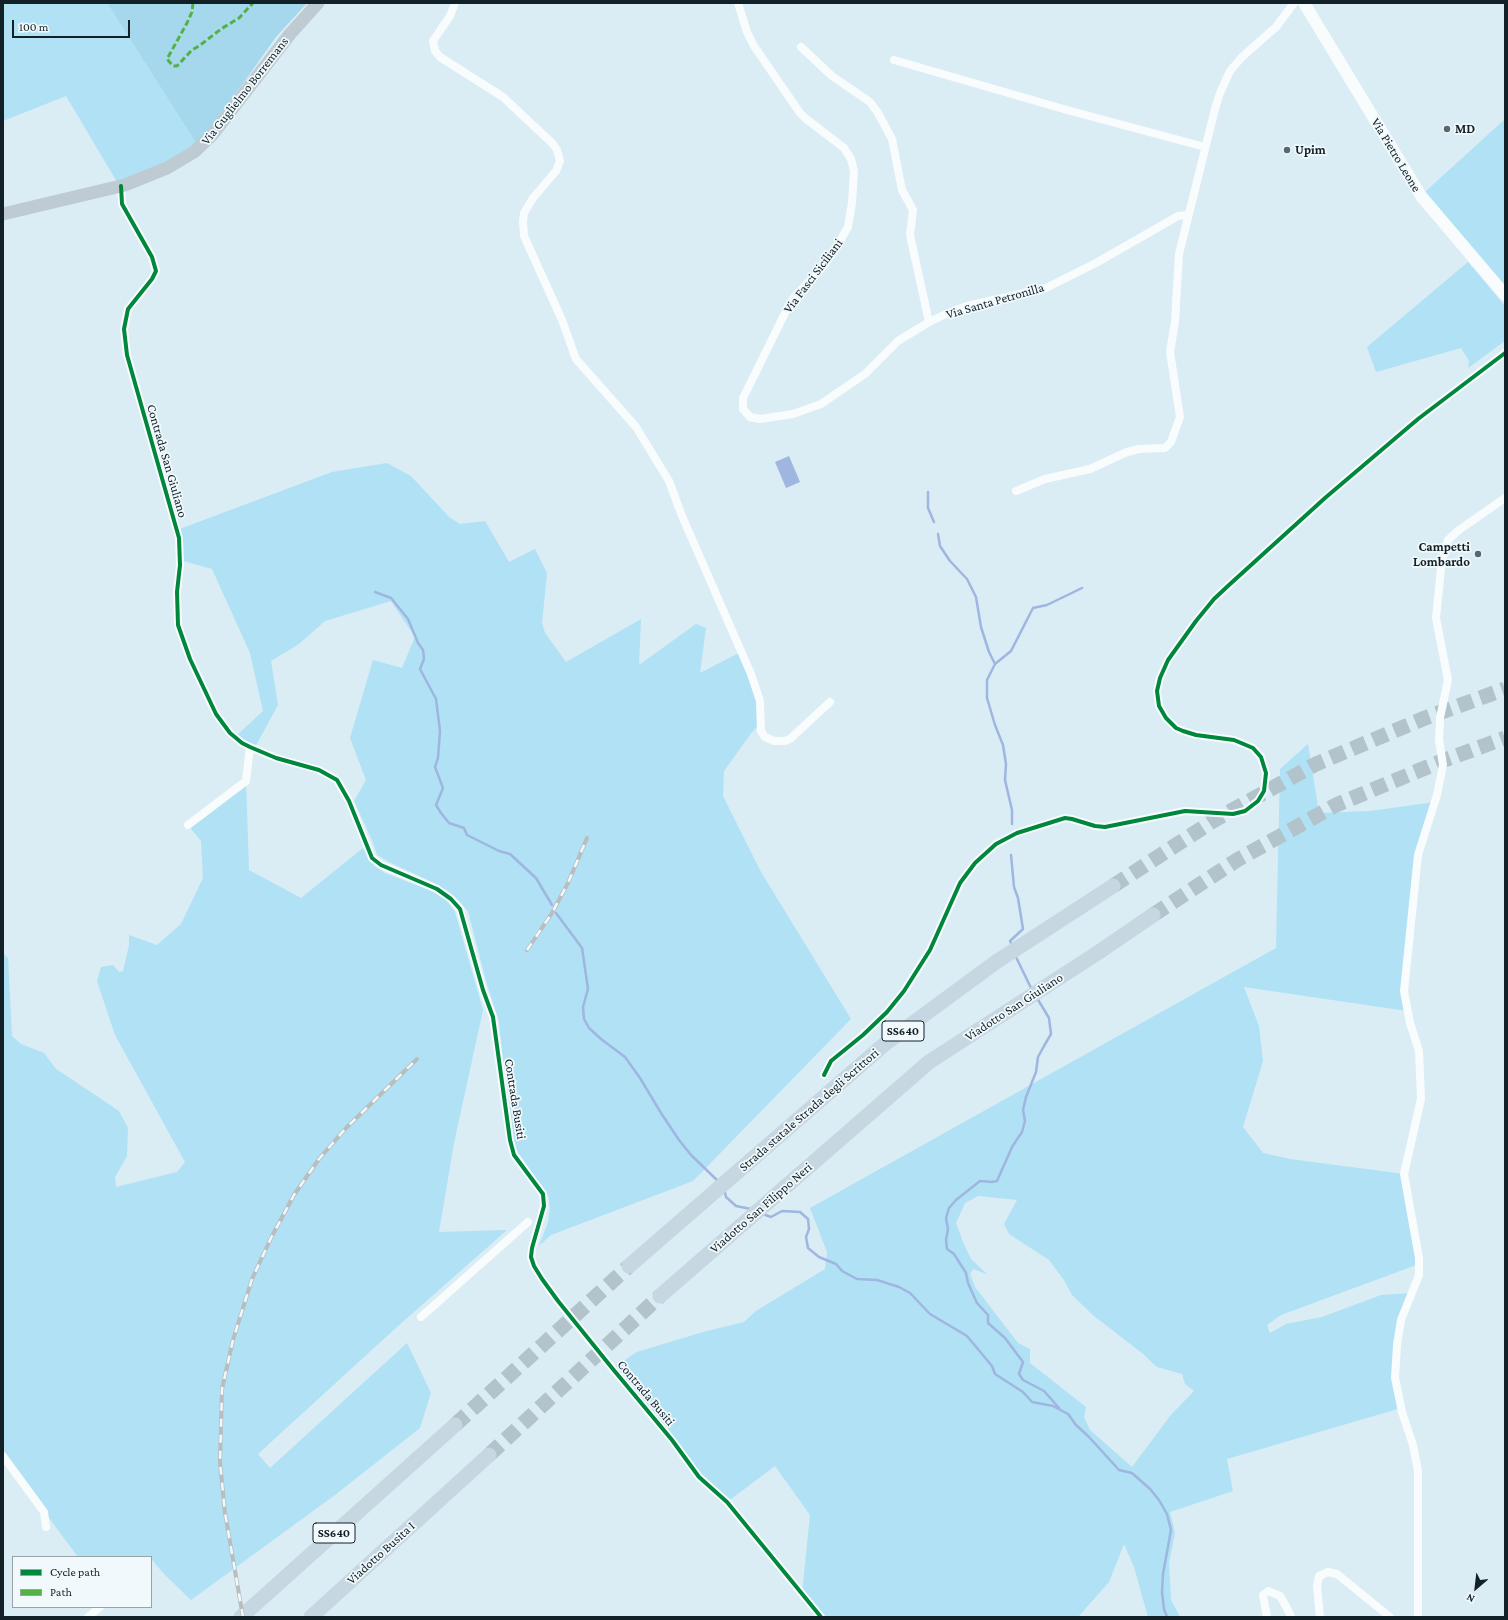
<!DOCTYPE html>
<html>
<head>
<meta charset="utf-8">
<style>
	body { margin:0 }
	#map { position:relative; width:1508px; height:1620px; overflow:hidden; background:#daecf4; font-family:"Crimson Pro",serif }
	canvas { display:block }
	.frame { position:absolute; inset:0; border:4px solid #112127; pointer-events:none }
	.legend { position:absolute; left:12px; top:1556px; width:140px; height:52px; box-sizing:border-box; background:#f1f9fc; border:1px solid #97a3a7; margin:0; padding:5px 7px; list-style:none; font-size:12px; color:#112127 }
	.legend li { display:flex; align-items:center; gap:8px; height:20px }
	.legend b { width:20px; border:1px solid #97a3a7 }
	.north { position:absolute; left:1456px; top:1568px; width:40px; height:40px; -webkit-text-stroke:3px #f1f9fc; paint-order:stroke; rotate:208deg; font-size:11px; font-weight:700; line-height:16px; text-align:center; color:#112127 }
	.north::after { content:''; display:block; margin:auto; width:14px; height:18px; background:#112127; clip-path:polygon(50% 0,100% 100%,50% 72%,0 100%) }
	.scale { position:absolute; left:12px; top:20px; width:118px; height:18px; box-sizing:border-box; border:2px solid #112127; border-top:0; padding-left:5px; font-size:12px; line-height:14px; white-space:nowrap; color:#112127; -webkit-text-stroke:3px #f1f9fc; paint-order:stroke }
</style>
</head>
<body>
<div id="map">
<canvas width="1508" height="1620"></canvas>
<div class="frame"></div>
<ul class="legend">
<li><b style="height:5px;background:#00873e"></b>Cycle path</li>
<li><b style="height:5px;background:#54b145"></b>Path</li>
</ul>
<div class="north">N</div>
<div class="scale">100 m</div>
</div>
<script>
const c = document.querySelector('canvas').getContext('2d');
c.lineJoin = 'round';
function paint(path, color) {
  c.fillStyle = color;
  c.fill(path, 'evenodd');
}
function toPath(rows) {
  const path = new Path2D();
  for (const r of rows) {
    path.moveTo(r[0], r[1]);
    for (let i = 2; i < r.length; i += 2) path.lineTo(r[i], r[i + 1]);
  }
  return path;
}
function trace(path, color, width, dash) {
  c.strokeStyle = color;
  c.lineWidth = width;
  c.lineCap = dash ? 'butt' : 'round';
  c.setLineDash(dash || []);
  c.stroke(path);
}
function write(font, color, halo, rows, align = 'center') {
  c.font = font + ' "Crimson Pro",serif';
  c.lineWidth = 3.5;
  c.setLineDash([]);
  c.textBaseline = 'middle';
  c.strokeStyle = halo;
  c.fillStyle = color;
  for (const [text, x, y, turn = 0] of rows) {
    c.save();
    c.translate(x, y);
    c.rotate((+turn || 0) * Math.PI / 180);
    c.textAlign = isNaN(turn) ? turn : align;
    if (halo) c.strokeText(text, 0, 0);
    c.fillText(text, 0, 0);
    c.restore();
  }
}
paint(toPath([
	[3,3,107,3,196,143,168,162,117,182,66,96,3,121],
	[1505,119,1505,285,1425,192],
	[1468,262,1505,306,1505,341,1468,368,1469,361,1461,348,1376,372,1367,347],
	[387,463,411,476,449,517,460,524,485,521,509,562,535,549,547,573,542,623,545,633,566,662,641,619,639,665,696,624,706,628,700,673,741,652,751,674,761,723,752,732,724,771,723,796,761,872,851,1019,693,1181,551,1235,539,1246,548,1222,550,1208,548,1195,517,1151,513,1137,507,1076,503,1061,499,1022,486,981,468,911,457,899,448,891,432,882,389,862,377,855,372,840,354,801,366,780,350,738,373,660,402,668,415,637,391,601,325,621,299,644,271,661,278,705,254,749,235,737,263,711,250,653,212,569,180,560,177,530,332,472],
	[1308,744,1319,813,1370,811,1435,802,1418,855,1408,947,1407,1011,1244,987,1259,1026,1263,1061,1243,1127,1263,1153,1290,1159,1404,1174,1419,1264,1281,1315,1267,1325,1270,1333,1286,1324,1322,1317,1381,1295,1411,1293,1401,1320,1395,1378,1401,1408,1227,1459,1233,1491,1170,1512,1175,1533,1169,1563,1171,1600,1180,1617,1148,1617,1134,1567,1124,1544,1109,1582,1078,1617,821,1617,802,1594,810,1515,775,1466,727,1502,699,1477,612,1368,637,1352,703,1332,744,1322,756,1311,825,1269,827,1252,810,1208,1276,948,1280,769],
	[978,1196,1017,1200,1004,1224,1009,1234,1049,1260,1064,1280,1072,1295,1094,1316,1142,1353,1157,1367,1182,1374,1185,1384,1194,1391,1170,1416,1132,1467,1090,1430,1084,1417,1086,1407,1030,1363,1030,1349,1018,1343,975,1287,970,1274,973,1269,987,1274,971,1259,963,1242,956,1223,965,1203],
	[246,781,249,870,301,898,363,848,375,866,385,873,432,891,447,901,455,912,483,1010,454,1143,439,1232,507,1230,398,1326,258,1454,270,1468,407,1343,431,1393,420,1428,335,1495,191,1600,163,1573,149,1556,144,1557,78,1557,3,1456,3,953,8,958,12,1036,21,1044,44,1053,56,1069,119,1111,128,1128,127,1156,115,1177,116,1187,177,1172,185,1162,115,1035,97,981,101,967,113,965,119,972,123,971,129,945,129,935,157,945,181,924,203,878,201,841,188,825]
]), '#b0e1f5');
paint(toPath([
	[107,3,307,3,276,37,217,120,196,143]
]), '#a5d8ec');
paint(toPath([
	[789,456,800,482,786,488,775,462]
]), '#9fb6e0');
trace(toPath([
	[928,492,928,508,934,522],
	[938,534,940,546,950,561,967,579,976,597,981,627,989,652,995,664,987,680,987,698,995,725,1003,745,1006,764,1005,780,1012,810,1012,824],
	[375,592,391,598,408,619,418,643,423,650,424,659,420,669,436,699,440,731,438,758,435,767,443,788,436,805,441,813,449,823,464,828,467,835,499,851,510,854,536,878,552,905],
	[995,664,1011,651,1033,608,1047,605,1082,588],
	[1011,855,1014,887,1018,898,1023,929,1010,941,1012,945],
	[556,913,582,948,588,989,583,1007,584,1019,589,1028,601,1039,625,1057,640,1078,661,1113,679,1140,691,1155,719,1182],
	[1015,955,1032,990],
	[1037,998,1049,1018,1051,1034,1044,1046,1038,1057,1036,1072,1026,1097,1023,1110,1025,1121,1022,1132,1012,1147,997,1181,992,1182,980,1181,956,1200,949,1208,946,1218,948,1229,946,1240,947,1249,954,1254,966,1273,968,1283,977,1303,988,1315,988,1323,1005,1338,1023,1362,1019,1374,1023,1380,1044,1391,1059,1408],
	[724,1189,726,1197,736,1206,751,1209],
	[763,1214,771,1217,782,1211,800,1212,808,1219,809,1229,806,1237,808,1248,819,1257,836,1264,842,1271,857,1279,877,1280,899,1287,910,1293,930,1314,967,1336,992,1366,995,1374,1023,1392,1032,1402,1053,1406,1068,1414,1076,1425,1089,1437,1119,1470,1132,1473,1150,1489,1159,1500,1167,1514,1171,1530,1163,1574,1162,1592,1164,1609,1167,1617]
]), '#9fb6e0', 2.5);
trace(toPath([
	[1113,886,1213,821,1316,764,1425,718,1505,689],
	[1153,915,1237,860,1336,805,1442,761,1505,738],
	[455,1425,629,1266],
	[489,1455,660,1296]
]), '#b2c3cb', 15, [15, 8]);
trace(toPath([
	[455,3,450,16,433,41,435,51,440,57,503,97,553,144,557,150,560,161,556,171,533,198,524,213,523,221,524,236,562,320,576,359,636,427,669,481,682,516,751,674,760,701,761,731,765,737,774,741,785,741,790,739,830,702],
	[738,3,747,32,754,46,800,113,805,118,844,148,851,159,854,171,852,203,848,227,833,253,822,268,795,296,789,305,743,398,743,409,750,417,760,419,793,414,821,404,865,374,898,341,929,322,948,313,967,306,1046,288,1096,263,1178,216,1188,215],
	[801,47,832,76,870,102,878,113,892,139,902,190,913,210,910,235,929,322],
	[894,60,1067,110,1205,147],
	[121,186,122,204,152,257,156,271,152,279,128,309,124,329,127,355,179,538,180,565,177,592,178,625,190,659,216,714,230,733,242,743,250,747,276,758,319,770,337,780,349,801,372,858,381,865,437,889,451,899,460,909,483,990,493,1017,510,1140,514,1155,543,1194,544,1206,532,1248,531,1257,534,1266,542,1279,558,1301,612,1368,672,1440,699,1477,727,1502,821,1617],
	[1016,491,1045,479,1090,469,1127,452,1139,449,1165,448,1171,442,1180,417,1170,352,1175,322,1179,254,1215,109,1220,93,1230,71,1242,57,1276,27,1294,3],
	[188,825,246,781,250,747],
	[824,1075,831,1061,863,1035,887,1012,904,991,930,950,960,883,975,863,996,844,1017,833,1065,818,1072,819,1095,826,1105,827,1185,811,1233,814,1245,811,1258,801,1264,791,1266,773,1261,757,1253,748,1234,740,1196,735,1183,731,1176,728,1166,718,1159,706,1157,691,1160,678,1168,660,1196,621,1214,599,1229,585,1325,498,1418,419,1505,353],
	[421,1317,528,1222],
	[3,1456,44,1512,46,1527],
	[88,1617,100,1607],
	[1267,1617,1263,1595,1268,1591,1280,1596,1288,1610,1291,1617],
	[1320,1617,1317,1586,1319,1576,1328,1572,1337,1574,1390,1617],
	[1418,1617,1418,1471,1413,1445,1402,1412,1395,1378,1397,1345,1401,1320,1419,1275,1419,1258,1404,1174,1421,1099,1419,1051,1410,1023,1404,991,1418,855,1437,795,1443,765,1439,740,1440,718,1448,680,1436,618,1442,559,1448,540,1459,530,1505,498]
]), '#f9fcfd', 8);
trace(toPath([
	[1304,3,1421,196,1505,295]
]), '#f9fcfd', 12);
trace(toPath([
	[3,214,125,185,167,168,194,152,212,135,290,34,318,3]
]), '#bfcbd2', 13);
trace(toPath([
	[629,1266,886,1043,996,962,1113,886],
	[660,1296,929,1062,1099,952,1153,915],
	[241,1617,455,1425],
	[311,1617,489,1455]
]), '#c6d7e2', 15);
const rail = toPath([
	[527,950,552,913,568,883,587,838],
	[243,1617,225,1513,220,1462,222,1389,233,1340,252,1279,271,1238,294,1195,319,1159,346,1128,417,1059]
]);
trace(rail, '#b9bdbf', 4);
trace(rail, '#f1f9fc', 2.5, [8]);
trace(toPath([
	[193,3,192,12,187,23,167,59,173,66,177,66,192,50,199,46,221,29,239,18,253,3]
]), '#54b145', 3, [6, 3]);
trace(toPath([
	[121,186,122,204,152,257,156,271,152,279,128,309,124,329,127,355,179,538,180,565,177,592,178,625,190,659,216,714,230,733,242,743,250,747,276,758,319,770,337,780,349,801,372,858,381,865,437,889,451,899,460,909,483,990,493,1017,510,1140,514,1155,543,1194,544,1206,532,1248,531,1257,534,1266,542,1279,558,1301,612,1368,672,1440,699,1477,727,1502,821,1617],
	[824,1075,831,1061,863,1035,887,1012,904,991,930,950,960,883,975,863,996,844,1017,833,1065,818,1072,819,1095,826,1105,827,1185,811,1233,814,1245,811,1258,801,1264,791,1266,773,1261,757,1253,748,1234,740,1196,735,1183,731,1176,728,1166,718,1159,706,1157,691,1160,678,1168,660,1196,621,1214,599,1229,585,1325,498,1418,419,1505,353]
]), '#00873e', 4);
for (const [x, y, r, color] of [
	[1447,129,4,"#57686f"],
	[1287,150,4,"#57686f"],
	[1478,554,4,"#57686f"]
]) {
  const dot = new Path2D();
  dot.arc(x, y, r, 0, 2 * Math.PI);
  c.fillStyle = color;
  c.fill(dot);
  trace(dot, '#f1f9fc', 1.5);
}
for (const [x, y, w] of [
	[903,1031,42],
	[334,1533,42]
]) {
  const box = new Path2D();
  box.roundRect(x - w / 2, y - 10, w, 20, 3);
  c.fillStyle = '#f1f9fc';
  c.fill(box);
  trace(box, '#112127', 1);
}
write('bold 12px', '#112127', null, [
	["SS640",903,1031],
	["SS640",334,1533]
]);
write('13px', '#112127', '#f1f9fc', [
	["Via Guglielmo Borremans",245,91,-52],
	["Via Pietro Leone",1396,155,59],
	["Via Fasci Siciliani",813,276,-53],
	["Via Santa Petronilla",995,301,-16],
	["Contrada San Giuliano",167,461,74],
	["Viadotto San Giuliano",1014,1007,-33],
	["Contrada Busiti",515,1099,81],
	["Strada statale Strada degli Scrittori",809,1110,-41],
	["Viadotto San Filippo Neri",761,1208,-41],
	["Contrada Busiti",646,1393,50],
	["Viadotto Busita I",381,1553,-42]
]);
write('bold 13px', '#112127', '#f1f9fc', [
	["MD",1455,129],
	["Upim",1295,150],
	["Campetti",1470,547,"right"],
	["Lombardo",1470,562,"right"]
], 'left');
</script>
</body>
</html>
